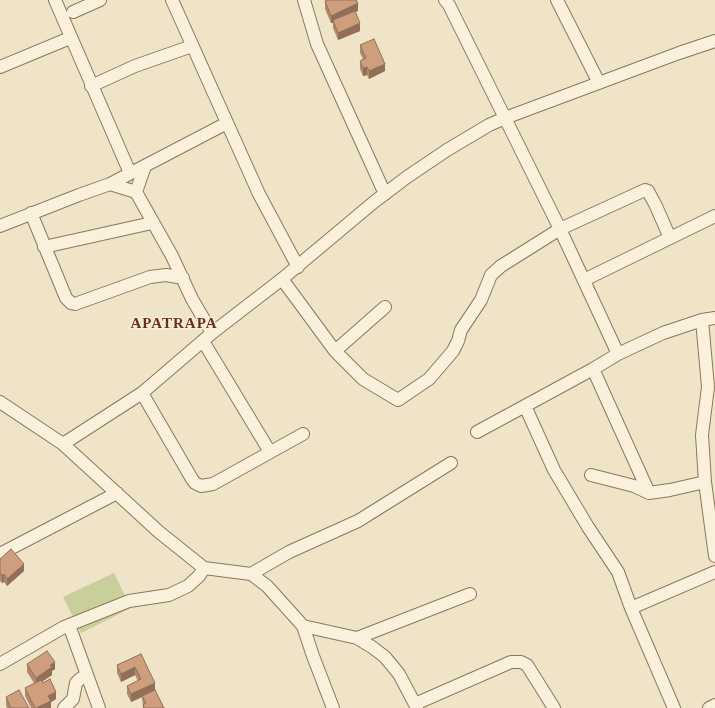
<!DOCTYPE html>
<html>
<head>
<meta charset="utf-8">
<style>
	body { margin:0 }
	canvas { display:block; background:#f0e4c8 }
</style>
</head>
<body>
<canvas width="715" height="708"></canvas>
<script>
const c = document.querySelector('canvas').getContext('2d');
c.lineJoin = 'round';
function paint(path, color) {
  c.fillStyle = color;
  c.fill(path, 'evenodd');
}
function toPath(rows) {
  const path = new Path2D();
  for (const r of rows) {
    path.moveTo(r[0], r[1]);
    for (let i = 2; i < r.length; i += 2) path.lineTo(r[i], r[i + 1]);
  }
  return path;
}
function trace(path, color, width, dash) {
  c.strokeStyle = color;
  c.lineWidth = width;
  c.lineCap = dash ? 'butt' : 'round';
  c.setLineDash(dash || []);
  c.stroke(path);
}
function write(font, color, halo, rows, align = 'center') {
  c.font = font + ' "Times New Roman",serif';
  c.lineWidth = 3;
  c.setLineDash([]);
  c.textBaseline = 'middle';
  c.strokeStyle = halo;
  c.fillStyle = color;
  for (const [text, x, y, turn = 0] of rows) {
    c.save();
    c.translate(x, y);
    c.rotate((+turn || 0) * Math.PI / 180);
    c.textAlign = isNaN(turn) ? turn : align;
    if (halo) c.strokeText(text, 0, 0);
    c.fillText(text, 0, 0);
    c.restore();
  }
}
paint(toPath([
	[114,573,131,608,81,633,63,597]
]), '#c9cf9b');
const minor = toPath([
	[55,0,130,173],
	[172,0,259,194,298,267],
	[304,0,317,44,385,194],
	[445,0,449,5,560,229,618,354],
	[557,0,599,83],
	[73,12,100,0],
	[0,67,70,38],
	[91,86,135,66,192,46],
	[110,184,136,192,172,256,192,299,212,333],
	[136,192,145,166],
	[31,213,66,298,71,303,75,304,150,277,166,275,183,278],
	[0,226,79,195,110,184,227,123],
	[44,247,152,223],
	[282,279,335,351,363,379,398,400,429,379,453,351,458,341,461,330,481,300,491,275,501,266,560,229,645,190,648,191,656,206,670,238],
	[584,280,715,216],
	[702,320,708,387,702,435,705,482,715,556],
	[203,341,270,452],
	[335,351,385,307],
	[593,369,649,493],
	[142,393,192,479,195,483,201,486,213,484,303,434],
	[0,402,63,444,142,393,212,333,282,279,374,202,407,177,447,150,489,125,505,118,679,53,715,41],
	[525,406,554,470,588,527,618,572,631,608,674,708],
	[477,432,593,369,618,354,663,333,702,320,715,318],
	[63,444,159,532,204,568,251,574,267,586,303,626,357,638,372,647,385,657,399,674,417,708],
	[591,475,634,486,649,493,670,490,705,482],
	[0,554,117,493],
	[251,574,289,552,358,521,451,463],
	[631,608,715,572],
	[69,625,99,708],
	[303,626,313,656,333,708],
	[357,638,470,594],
	[0,664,64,627,129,601,169,595,188,586,199,576,204,568],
	[415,704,511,662,521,662,527,665,554,708],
	[64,708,73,699,76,683,80,679,87,675],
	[709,708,715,705]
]);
trace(minor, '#8d765c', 14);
trace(minor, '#faf1dc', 12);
paint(toPath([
	[325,1,358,11,355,12,360,31,338,40,333,28,333,23,331,23,325,9],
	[360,45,385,71,369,79,367,75,363,76,360,69,360,61,363,59,360,53],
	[0,559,24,571,7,586,4,582,2,583,0,581],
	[141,654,155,690,164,708,143,708,142,697,131,702,127,694,127,686,138,681,135,675,121,682,117,673,117,665],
	[27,664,55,669,52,671,52,675,42,681,56,699,51,702,51,708,31,708,25,696,25,688,34,683,27,672],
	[6,697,29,708,7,708,6,705]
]), '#b2896c');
paint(toPath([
	[358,3,358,11,334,22,333,20,333,23,331,23,331,16],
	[360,23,360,31,338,40,338,33],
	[385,64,385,71,369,79,369,71],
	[367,67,367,75,363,76,363,68],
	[24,564,24,571,7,586,7,579],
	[4,574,4,582,2,583,2,576],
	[55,662,55,669,52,671,52,675,36,686,36,678,50,665],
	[135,667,135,675,121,682,121,674],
	[155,683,155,691,131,702,131,694],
	[56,692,56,699,51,702,51,708,36,708,48,696]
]), '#916f58');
const building = toPath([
	[327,0,356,0,358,3,331,16,325,1,327,0],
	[355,11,360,23,338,33,333,20,355,11],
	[374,39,385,64,369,71,367,67,363,68,360,61,366,58,360,45,374,39],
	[11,549,24,564,7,579,4,574,2,576,0,573,0,559,11,549],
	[47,651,55,662,50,665,52,667,36,678,27,664,47,651],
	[141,654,155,683,131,694,127,686,141,679,135,667,121,674,117,665,141,654],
	[50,679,56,692,48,696,51,701,36,708,35,708,25,688,41,680,43,683,50,679],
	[19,690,29,708,11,708,6,697,19,690],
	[155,690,164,708,144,708,143,705,146,703,142,696,155,690]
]);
paint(building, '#cf9f7d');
trace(building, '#916f58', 1);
c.letterSpacing = '1px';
write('bold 15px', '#6b2e1e', '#f7eed8', [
	["APATRAPA",174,324]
]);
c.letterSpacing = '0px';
</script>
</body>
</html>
